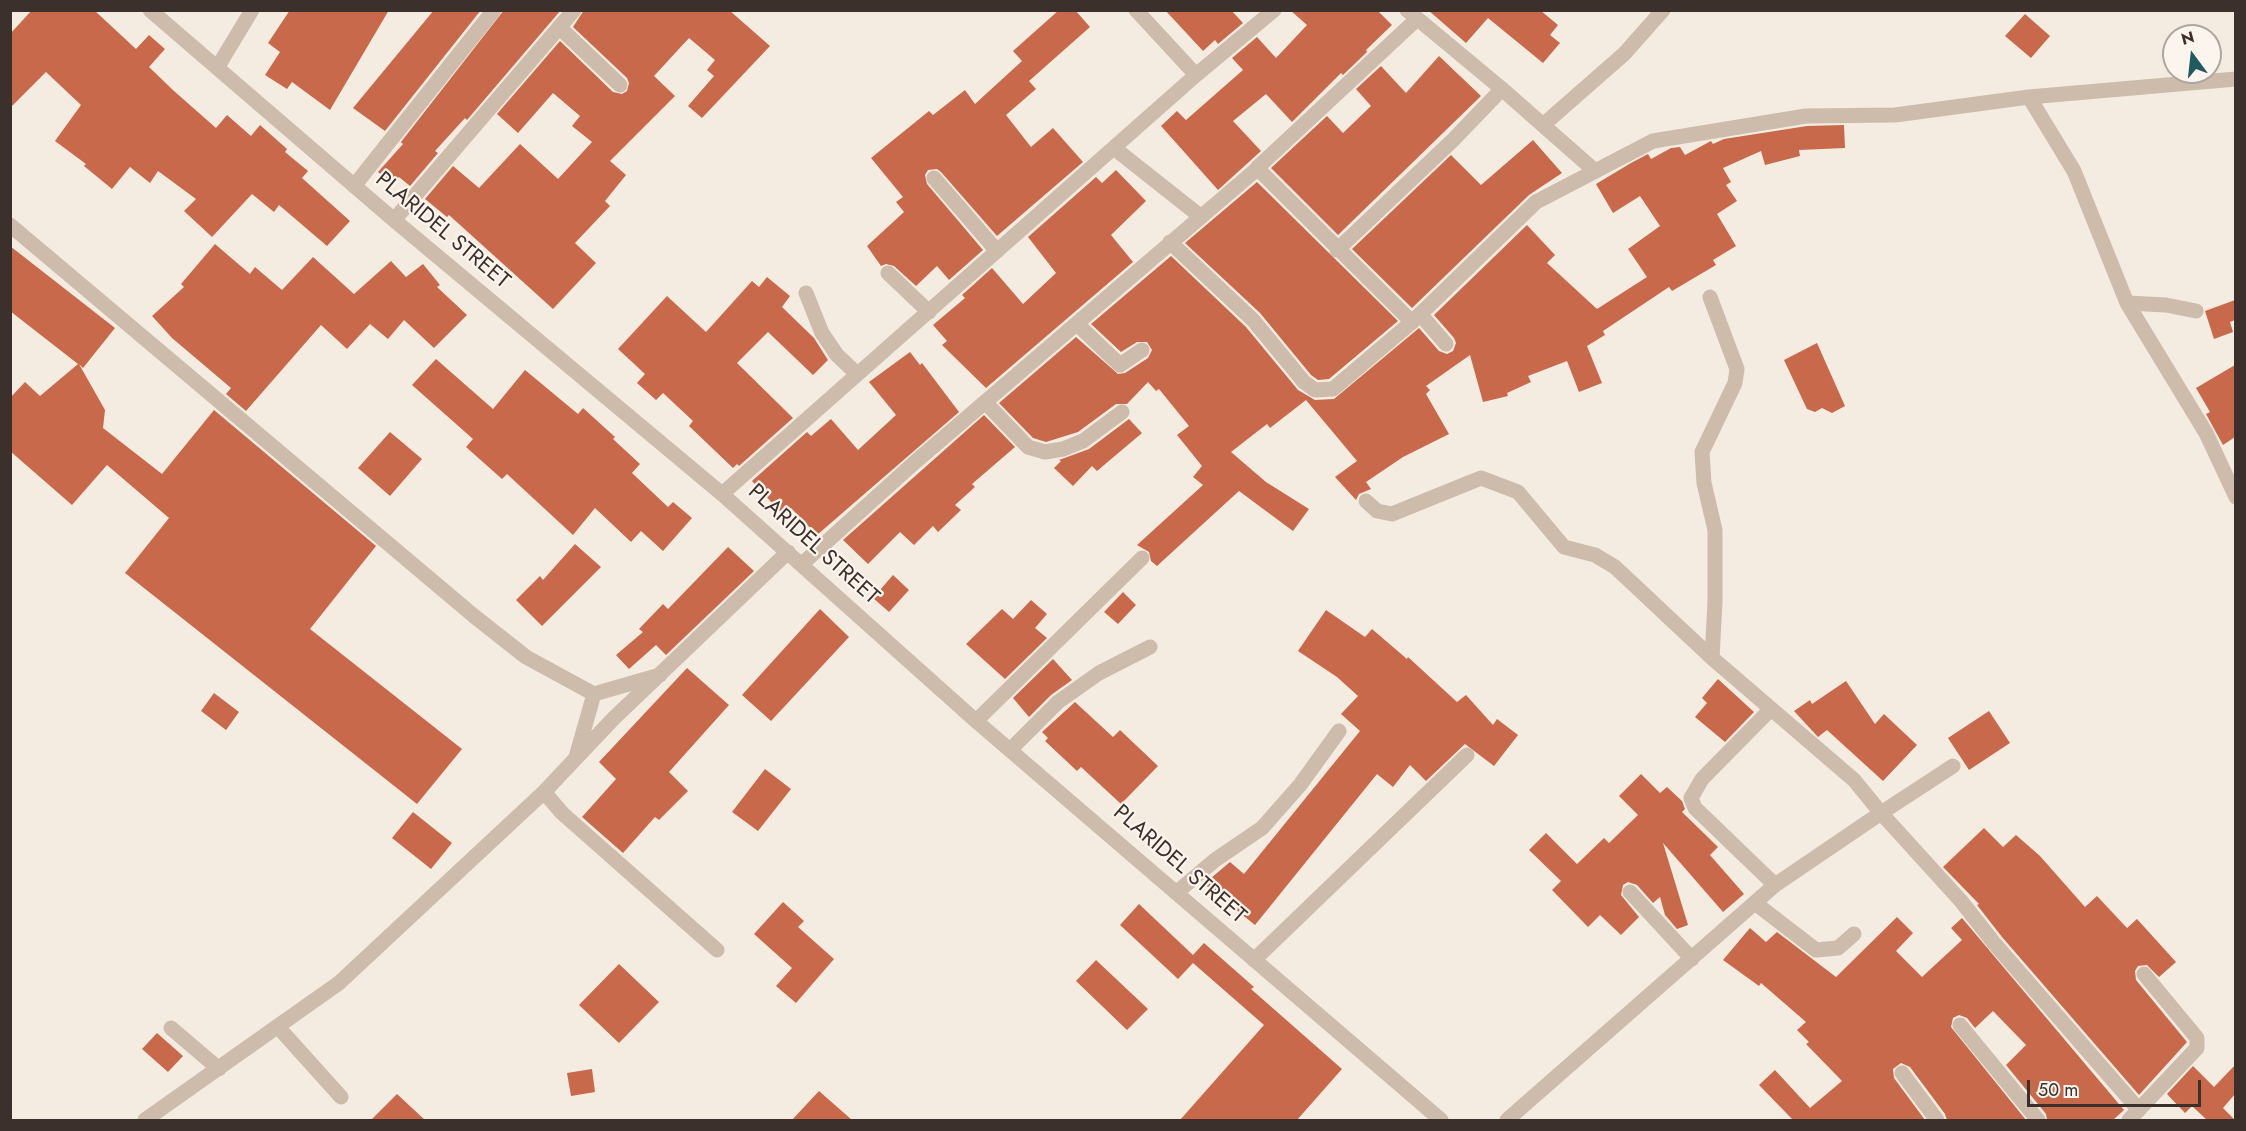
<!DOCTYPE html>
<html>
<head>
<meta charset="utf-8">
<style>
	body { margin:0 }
	#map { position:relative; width:2246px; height:1131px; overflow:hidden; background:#f4ebe1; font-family:Jost,sans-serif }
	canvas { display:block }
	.frame { position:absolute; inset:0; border:12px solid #3b302b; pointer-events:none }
	.north { position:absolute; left:2162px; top:24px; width:60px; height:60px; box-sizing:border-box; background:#fbf5ee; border:2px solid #aea6a0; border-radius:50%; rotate:345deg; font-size:16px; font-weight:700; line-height:24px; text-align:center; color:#3b302b }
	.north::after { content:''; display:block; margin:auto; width:21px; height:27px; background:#1f5a5e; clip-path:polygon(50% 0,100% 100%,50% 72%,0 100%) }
	.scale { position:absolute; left:2027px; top:1080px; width:174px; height:27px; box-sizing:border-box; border:3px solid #3b302b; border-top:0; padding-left:8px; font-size:18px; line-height:21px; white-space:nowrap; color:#3b302b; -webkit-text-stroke:4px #fbf5ee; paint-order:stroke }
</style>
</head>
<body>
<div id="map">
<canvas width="2246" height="1131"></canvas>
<div class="frame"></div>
<div class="north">N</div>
<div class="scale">50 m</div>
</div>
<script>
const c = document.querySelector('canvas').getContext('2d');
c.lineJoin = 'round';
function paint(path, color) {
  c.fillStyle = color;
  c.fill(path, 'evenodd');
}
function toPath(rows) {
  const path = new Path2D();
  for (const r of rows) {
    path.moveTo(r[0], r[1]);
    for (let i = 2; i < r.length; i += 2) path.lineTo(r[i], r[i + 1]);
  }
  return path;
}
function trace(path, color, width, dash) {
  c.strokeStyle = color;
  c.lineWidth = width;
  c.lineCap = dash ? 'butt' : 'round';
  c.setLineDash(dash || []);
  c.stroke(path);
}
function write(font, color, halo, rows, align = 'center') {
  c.font = font + ' Jost,sans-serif';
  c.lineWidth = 4.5;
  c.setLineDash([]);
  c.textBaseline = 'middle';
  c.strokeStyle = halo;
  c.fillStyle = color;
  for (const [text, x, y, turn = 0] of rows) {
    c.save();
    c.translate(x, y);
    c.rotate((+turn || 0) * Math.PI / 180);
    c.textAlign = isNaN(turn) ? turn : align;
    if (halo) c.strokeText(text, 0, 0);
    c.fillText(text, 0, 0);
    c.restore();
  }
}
paint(toPath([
	[32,10,94,10,136,49,149,35,165,49,149,67,174,91,216,128,227,115,251,136,260,125,287,149,285,152,308,171,302,178,350,221,327,246,279,205,274,212,252,194,212,237,184,211,196,199,158,171,150,183,130,167,112,189,84,166,86,164,55,141,81,105,46,72,10,108,10,34],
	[290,10,389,10,330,110,292,82,287,89,265,75,280,52,268,43],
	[434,10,481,10,385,131,353,108],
	[504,10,561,10,467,120,465,118,435,151,438,153,410,186,399,177,392,184,378,172,403,144,401,142],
	[584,10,729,10,770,46,702,118,688,106,714,76,707,70,715,60,689,38,654,76,675,96,610,161,626,175,605,201,610,206,575,243,596,263,553,309,449,215,447,217,425,199,453,166,479,188,520,144,558,179,592,142,572,126,580,116,553,93,518,133,497,114,560,41,613,92,622,94,627,91,629,83,627,78,573,27],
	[1059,10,1075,10,1090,27,1029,81,1036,89,1006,115,1031,147,1053,128,1083,162,997,236,941,172,937,169,928,170,925,175,927,184,983,250,949,280,937,266,916,286,894,266,886,264,881,266,867,246,904,212,896,202,903,197,871,158,929,111,933,115,965,90,975,104,1022,61,1013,51],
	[1165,10,1231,10,1243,23,1218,44,1215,40,1203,51],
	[1290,10,1377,10,1392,25,1366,50,1367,52,1343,75,1341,73,1292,122,1266,94,1233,121,1261,151,1218,190,1161,126,1177,111,1186,120,1243,70,1232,58,1257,37,1276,58,1307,25],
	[1428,10,1540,10,1558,25,1550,35,1560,43,1543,63,1488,18,1466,43],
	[2025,14,2050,36,2031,58,2005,36],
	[1439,56,1481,96,1338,235,1271,168,1327,116,1343,133,1371,106,1356,89,1381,66,1406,93],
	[1844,125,1845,148,1799,150,1800,156,1765,165,1761,151,1723,168,1731,182,1726,185,1737,201,1717,214,1736,246,1713,260,1716,265,1672,291,1669,287,1603,331,1605,335,1587,346,1602,383,1579,392,1567,361,1528,376,1531,382,1507,393,1508,396,1483,402,1470,355,1426,386,1430,390,1426,394,1449,434,1403,457,1366,482,1371,489,1359,494,1356,500,1335,477,1357,461,1306,400,1270,428,1267,424,1231,452,1266,482,1309,509,1293,531,1239,491,1157,566,1151,561,1149,552,1137,545,1203,485,1193,477,1202,466,1177,435,1189,426,1159,389,1156,391,1148,382,1127,404,1116,404,1078,432,1046,442,1033,438,999,403,1076,337,1118,374,1125,373,1148,358,1152,350,1147,342,1137,342,1121,352,1091,324,1171,256,1246,327,1298,390,1315,400,1334,399,1419,328,1439,351,1447,354,1453,351,1456,343,1454,338,1434,315,1527,225,1555,255,1547,263,1597,309,1647,277,1628,249,1660,226,1640,196,1613,213,1596,184,1631,163,1648,154,1651,159,1671,148,1680,147,1685,155,1711,141,1713,144,1724,139,1807,126],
	[1533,140,1562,173,1529,195,1412,308,1352,249,1451,155,1481,185],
	[1116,170,1146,201,1111,235,1133,262,986,388,942,345,947,341,933,325,965,298,962,295,992,268,1023,304,1056,273,1028,237,1096,177,1102,183],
	[1257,182,1398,321,1329,379,1318,380,1311,375,1260,313,1185,243],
	[215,244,250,274,255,267,282,290,313,257,354,294,391,261,406,277,423,264,440,285,437,287,467,315,434,348,404,320,388,339,370,324,347,349,321,325,246,411,226,394,231,388,172,338,152,316,184,287,181,284],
	[10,246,115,328,83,368,79,364,105,410,103,428,162,474,214,410,376,546,310,629,462,749,417,804,125,573,169,518,107,465,72,505,10,451,10,398,25,382,40,396,78,364,10,311],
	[767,277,790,296,782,307,814,338,828,360,813,375,768,332,737,363,793,418,739,466,737,464,733,468,689,426,693,421,663,393,656,400,637,383,645,374,618,349,667,296,706,332,752,281,759,287],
	[2235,300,2235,320,2230,322,2233,332,2214,339,2205,311],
	[1817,343,1845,406,1832,413,1822,408,1815,412,1807,409,1784,360],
	[910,352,920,365,922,363,959,412,817,535,791,508,783,515,752,481,807,432,811,436,831,419,858,450,896,415,869,382],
	[436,359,493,409,525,370,578,414,583,408,615,437,613,439,640,464,632,473,668,507,673,502,692,518,663,551,641,531,631,542,595,508,573,535,507,474,502,479,466,447,473,439,412,385],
	[2235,365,2235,437,2223,445,2206,414,2210,412,2196,388],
	[984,415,1015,447,972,484,975,487,955,505,961,510,938,532,933,526,914,545,900,532,868,564,843,540],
	[1129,419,1142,433,1097,471,1092,466,1073,486,1054,468,1061,461,1059,460,1089,449],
	[390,432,422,459,390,496,358,468],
	[575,544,601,567,542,626,516,600,540,576,543,580],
	[728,547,754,571,666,655,656,645,629,669,616,655,643,632,639,629,663,604,668,609],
	[893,575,909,590,889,612,873,598],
	[1123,592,1136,605,1118,624,1104,612],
	[1031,600,1047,614,1035,628,1047,638,1005,679,966,644,1002,609,1013,619],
	[820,609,849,637,771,721,742,695],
	[1326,610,1365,637,1372,629,1407,659,1408,657,1457,702,1466,695,1493,725,1497,719,1518,735,1494,766,1465,744,1426,781,1410,765,1393,787,1377,774,1255,925,1204,884,1230,862,1244,874,1360,731,1341,714,1358,696,1337,677,1298,651],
	[1053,659,1072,680,1051,695,1029,717,1013,698],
	[687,668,729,705,669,772,688,791,659,820,655,817,623,853,582,817,616,779,599,762],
	[1718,679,1754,712,1725,742,1695,717,1707,703,1702,698],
	[1846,681,1875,724,1884,714,1917,745,1883,781,1827,730,1818,737,1794,711,1810,700,1812,704],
	[214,693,239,712,226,730,201,711],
	[1075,702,1113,737,1120,730,1158,766,1121,804,1081,767,1077,771,1045,741,1048,738,1042,732],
	[1989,711,2010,743,1969,770,1948,738],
	[765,769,791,789,758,831,732,812],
	[1641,774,1660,793,1667,787,1682,801,1685,809,1682,812,1718,847,1710,855,1744,894,1723,912,1663,843,1688,925,1677,929,1665,915,1660,897,1653,903,1637,885,1628,882,1623,885,1621,895,1639,917,1621,935,1600,915,1588,927,1552,890,1561,881,1529,850,1546,833,1577,864,1604,838,1609,843,1638,815,1619,796],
	[413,812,452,843,431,869,392,838],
	[1984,828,2003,847,2016,835,2040,856,2085,907,2097,896,2127,928,2137,919,2176,962,2159,977,2147,965,2138,966,2135,971,2136,980,2187,1042,2139,1095,2002,937,1977,905,1979,904,1943,867],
	[783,902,804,921,798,927,834,959,796,1003,776,986,792,968,754,934],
	[1139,904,1193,955,1204,943,1254,987,1251,989,1342,1069,1297,1120,1180,1120,1264,1025,1193,963,1178,979,1120,925],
	[1897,917,1913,933,1896,951,1922,977,1962,940,1951,928,1962,918,2124,1110,2113,1120,2047,1120,2046,1114,2006,1065,2026,1045,1993,1011,1975,1028,1967,1018,1959,1015,1953,1018,1951,1027,2026,1120,1947,1120,1945,1114,1910,1067,1901,1063,1893,1069,1894,1078,1925,1120,1793,1120,1759,1085,1775,1070,1810,1108,1842,1081,1806,1044,1809,1042,1797,1030,1806,1022,1761,983,1759,986,1723,960,1750,928,1766,942,1777,932,1836,977],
	[1096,960,1148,1009,1127,1030,1076,981],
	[619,964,659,1002,619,1043,579,1005],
	[157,1033,183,1056,168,1072,142,1049],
	[2235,1065,2235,1094,2223,1108,2235,1120,2207,1120,2192,1106,2185,1113,2167,1094,2193,1066,2214,1087],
	[592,1069,595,1092,571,1096,567,1073],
	[819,1091,852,1120,792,1120],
	[397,1094,425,1120,371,1120]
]), '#c8694b');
trace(toPath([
	[150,10,394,220,722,494,976,721,1441,1120],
	[1136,10,1196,75],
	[1407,10,1502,89,1595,171],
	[1417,19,1257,168,1412,322,1536,202,1653,141,1806,116,1895,115,2029,97,2236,79],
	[559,27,620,85],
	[217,68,252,10],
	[2029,97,2074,171,2127,303,2206,433,2236,497],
	[1543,125,1624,54,1663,10],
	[1114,148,1200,216],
	[934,178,997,251],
	[354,186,494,10],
	[394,220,574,10],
	[10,225,474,616,526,657,594,694,660,675],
	[1170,242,1253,320,1304,382,1315,390,1333,389,1412,322],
	[1337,250,1453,140,1502,89],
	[888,273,929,312],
	[806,293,822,333,837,355,857,374],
	[1710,297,1737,369,1735,383,1702,452,1704,483,1715,530,1715,602,1712,658],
	[2127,303,2166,305,2196,311],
	[1420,314,1446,344],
	[1077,324,1120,365,1142,350],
	[986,403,1028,447,1045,452,1063,449,1083,441,1122,412],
	[722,494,1196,75,1274,10],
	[1366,501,1377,511,1392,514,1481,478,1518,492,1564,547,1595,555,1615,567,1712,658,1854,780,1881,813,1953,766],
	[802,564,914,463,1258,168],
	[1771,709,1702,779,1691,798,1695,808,1775,885],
	[976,721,1142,558],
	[1010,750,1058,702,1099,673,1150,647],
	[576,757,594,694],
	[544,792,562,813,717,950],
	[1630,892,1692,959],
	[1176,893,1215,860,1262,828,1300,785,1339,731],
	[1755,903,1816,950,1838,948,1854,934],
	[1254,960,1467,755],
	[1960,1025,2038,1120],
	[278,1027,341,1097],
	[171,1028,219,1069],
	[1902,1073,1937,1120],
	[145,1120,339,983,544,792,614,718,788,552],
	[1507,1120,1775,885,1881,813,1961,901,1994,943,2139,1110],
	[2129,1120,2197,1048,2197,1038,2144,974]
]), '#cdbbac', 15);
write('22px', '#3b302b', '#fbf5ee', [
	["PLARIDEL STREET",442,231,40],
	["PLARIDEL STREET",813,545,42],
	["PLARIDEL STREET",1179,865,41]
]);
</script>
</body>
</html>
